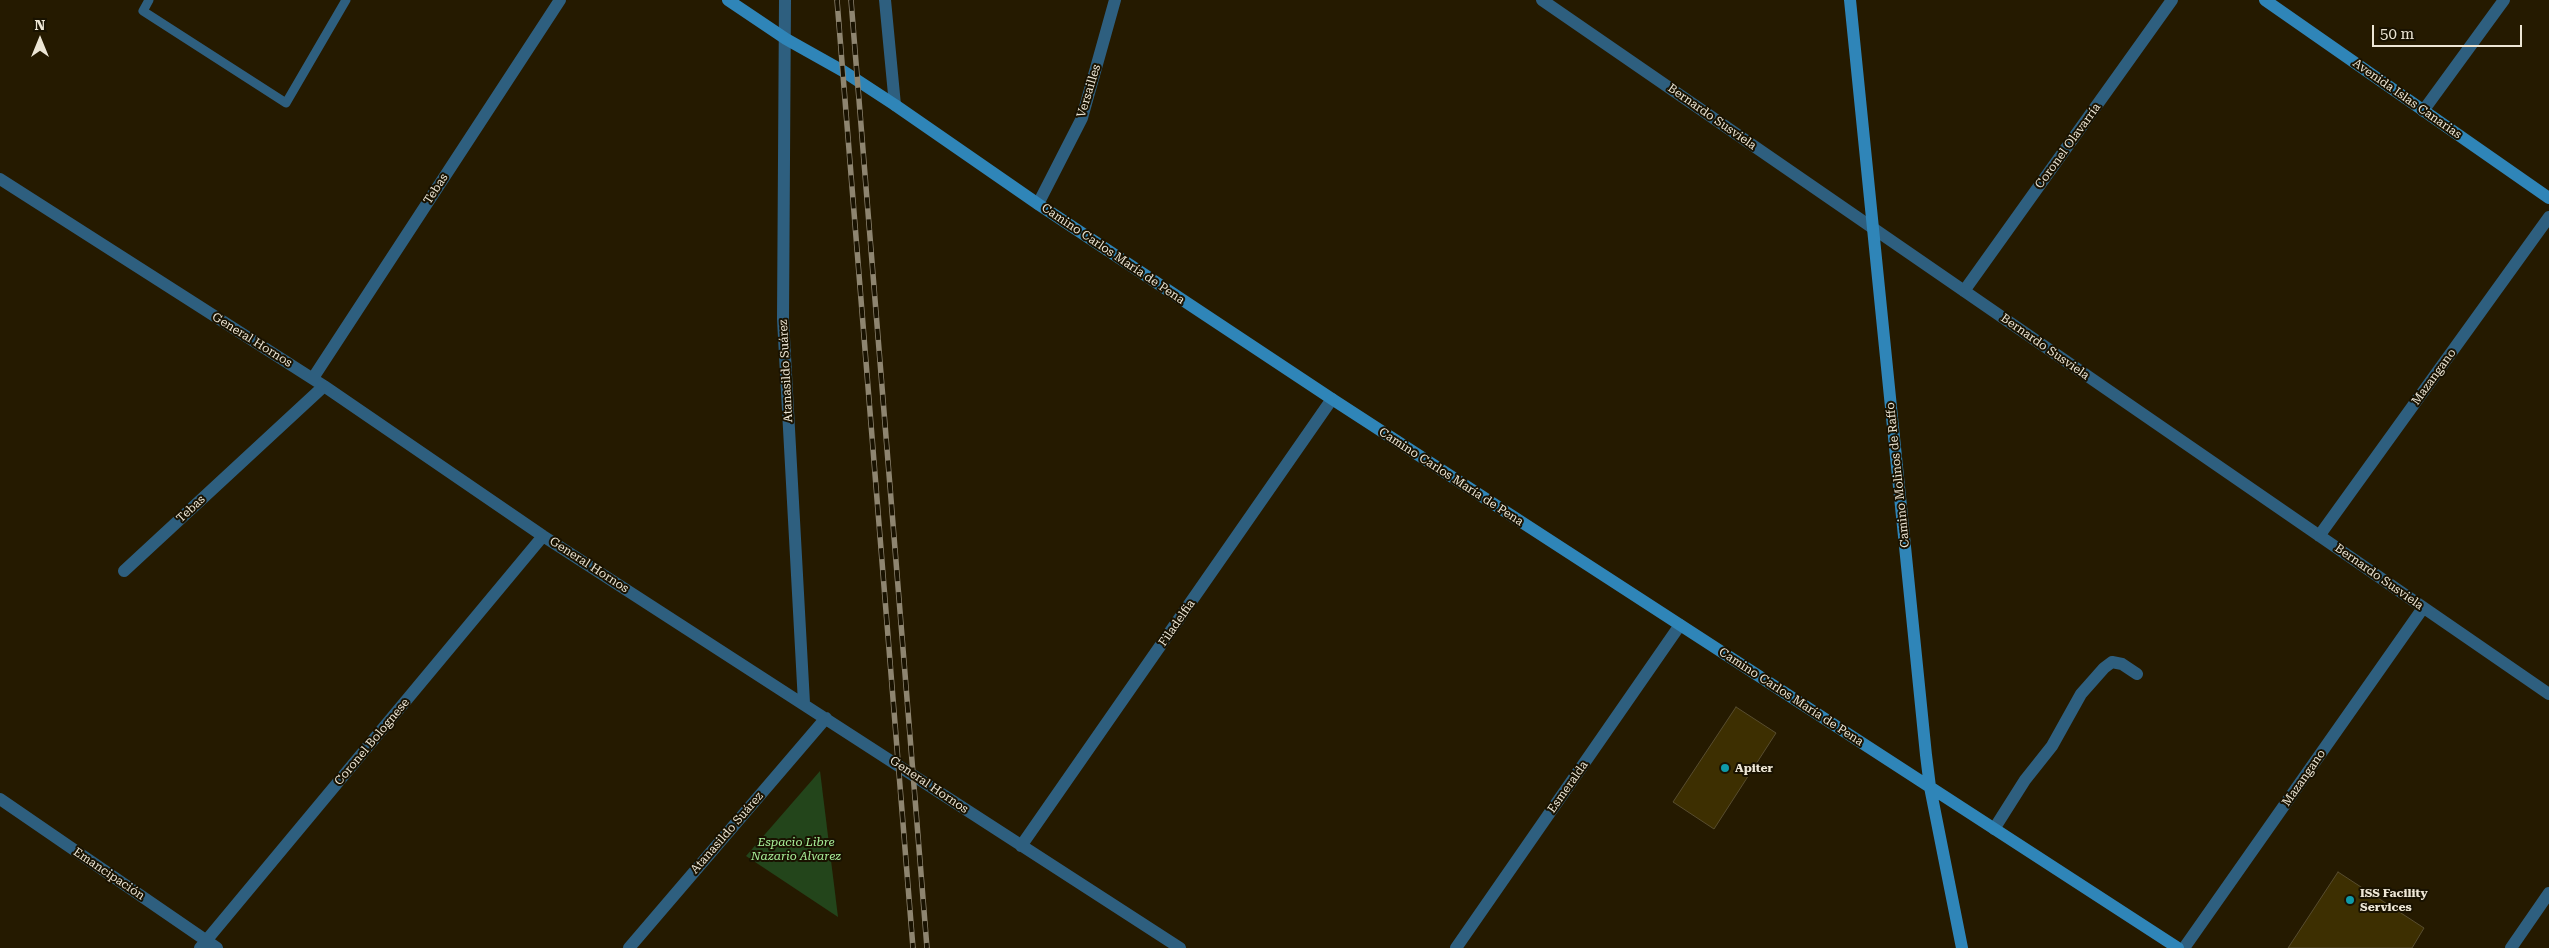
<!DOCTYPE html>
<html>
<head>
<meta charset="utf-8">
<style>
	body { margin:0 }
	#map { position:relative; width:2549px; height:948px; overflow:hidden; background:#251a00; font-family:"Roboto Serif",serif }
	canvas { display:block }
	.north { position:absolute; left:15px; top:15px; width:50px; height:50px; -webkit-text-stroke:4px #191200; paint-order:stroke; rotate:0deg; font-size:14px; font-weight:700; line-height:20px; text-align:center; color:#ede6d5 }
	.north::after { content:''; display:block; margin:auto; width:18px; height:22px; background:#ede6d5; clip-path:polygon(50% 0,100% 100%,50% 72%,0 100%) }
	.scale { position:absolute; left:2372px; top:25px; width:150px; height:22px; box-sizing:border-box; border:2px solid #ede6d5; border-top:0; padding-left:6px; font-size:15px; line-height:18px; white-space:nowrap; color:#ede6d5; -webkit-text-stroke:4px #191200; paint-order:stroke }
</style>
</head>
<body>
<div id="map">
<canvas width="2549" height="948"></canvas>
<div class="north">N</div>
<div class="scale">50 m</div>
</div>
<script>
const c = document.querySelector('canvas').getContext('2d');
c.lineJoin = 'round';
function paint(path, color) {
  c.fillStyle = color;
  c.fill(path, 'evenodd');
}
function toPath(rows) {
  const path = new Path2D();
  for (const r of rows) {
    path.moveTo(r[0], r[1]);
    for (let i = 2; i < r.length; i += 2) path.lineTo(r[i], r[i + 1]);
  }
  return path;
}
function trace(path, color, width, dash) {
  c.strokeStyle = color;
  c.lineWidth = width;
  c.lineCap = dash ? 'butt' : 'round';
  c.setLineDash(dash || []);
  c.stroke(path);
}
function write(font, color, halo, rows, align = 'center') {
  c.font = font + ' "Roboto Serif",serif';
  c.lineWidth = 4;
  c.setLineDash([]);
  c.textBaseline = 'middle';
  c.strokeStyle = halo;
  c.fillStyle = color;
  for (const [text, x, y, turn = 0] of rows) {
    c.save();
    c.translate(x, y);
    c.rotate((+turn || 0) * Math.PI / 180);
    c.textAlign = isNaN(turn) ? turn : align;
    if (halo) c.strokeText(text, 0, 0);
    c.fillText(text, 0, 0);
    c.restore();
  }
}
paint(toPath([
	[820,771,838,917,746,856]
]), '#23451b');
const building = toPath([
	[1736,707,1776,733,1714,829,1673,802,1736,707],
	[2338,872,2424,928,2412,948,2288,948,2338,872]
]);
paint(building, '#3d2f01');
trace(building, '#584d2e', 1);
trace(toPath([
	[149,0,143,11,286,103,346,0]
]), '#2e5f7f', 9);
trace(toPath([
	[785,0,783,319,804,703],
	[885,0,895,105],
	[1542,0,2549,694],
	[2423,111,2504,0],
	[0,179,324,386,543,536,1180,948],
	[1038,204,1082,118,1115,0],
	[1964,291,2172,0],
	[313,378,560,0],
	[2319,536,2549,217],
	[124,571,324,386],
	[0,799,217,948],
	[1994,829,2025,780,2052,746,2081,694,2104,668,2112,662,2122,664,2137,674],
	[1021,846,1332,399],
	[200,948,543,536],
	[629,948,826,718],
	[1456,948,1680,625],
	[2184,948,2423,608],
	[2511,948,2549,893]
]), '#2e5f7f', 12);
trace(toPath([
	[728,0,786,39,843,71,895,105,1038,204,1332,399,2178,948],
	[1850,0,1926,755,1930,787,1962,948],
	[2265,0,2549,198]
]), '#2f85b8', 12);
const rail = toPath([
	[837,0,913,948],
	[851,0,927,948]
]);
trace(rail, '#8e8570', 5.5);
trace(rail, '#191200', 4, [11]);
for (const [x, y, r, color] of [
	[1725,768,5,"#0f9aa8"],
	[2350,900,5,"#0f9aa8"]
]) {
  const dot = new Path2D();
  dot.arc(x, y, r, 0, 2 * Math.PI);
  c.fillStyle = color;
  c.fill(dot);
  trace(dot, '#191200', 2);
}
write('12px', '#ede6d5', '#191200', [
	["Versailles",1089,91,-73],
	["Avenida Islas Canarias",2407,99,35],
	["Bernardo Susviela",1712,117,35],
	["Coronel Olavarría",2068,146,-54],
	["Tebas",436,189,-57],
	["Camino Carlos María de Pena",1113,254,34],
	["General Hornos",252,340,32],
	["Bernardo Susviela",2045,347,35],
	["Atanasildo Suárez",786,371,-93],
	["Mazangano",2434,377,-54],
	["Camino Molinos de Raffo",1898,475,-96],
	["Camino Carlos María de Pena",1451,477,33],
	["Tebas",191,509,-43],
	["General Hornos",589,565,33],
	["Bernardo Susviela",2379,577,35],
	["Filadelfia",1177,623,-55],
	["Camino Carlos María de Pena",1791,697,33],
	["Coronel Bolognese",372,742,-50],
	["Mazangano",2304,778,-55],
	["General Hornos",929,785,34],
	["Esmeralda",1568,787,-55],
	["Atanasildo Suárez",727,833,-49],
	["Emancipación",109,874,34]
]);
write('bold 12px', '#ede6d5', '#191200', [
	["Apiter",1735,768],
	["ISS Facility",2360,893],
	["Services",2360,907]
], 'left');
write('italic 12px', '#a9f19a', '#191200', [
	["Espacio Libre",796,842],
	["Nazario Alvarez",796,856]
]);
</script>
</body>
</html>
